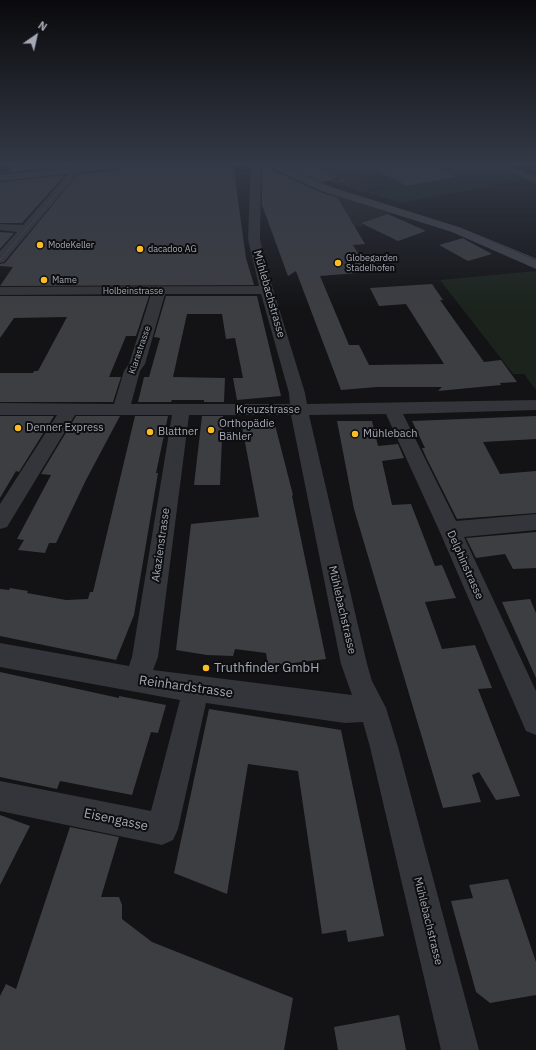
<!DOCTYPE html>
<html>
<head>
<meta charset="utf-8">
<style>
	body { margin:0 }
	#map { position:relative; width:536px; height:1050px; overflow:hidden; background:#131315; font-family:"IBM Plex Sans",sans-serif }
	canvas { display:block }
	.north { position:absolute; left:16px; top:16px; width:40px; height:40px; -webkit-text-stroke:3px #0e0e10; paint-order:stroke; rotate:34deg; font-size:11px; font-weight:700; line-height:16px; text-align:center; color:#a4a9b6 }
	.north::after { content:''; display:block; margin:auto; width:14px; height:18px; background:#a4a9b6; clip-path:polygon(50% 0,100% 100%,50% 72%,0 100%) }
</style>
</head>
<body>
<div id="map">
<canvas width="536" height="1050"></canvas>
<div class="north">N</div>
</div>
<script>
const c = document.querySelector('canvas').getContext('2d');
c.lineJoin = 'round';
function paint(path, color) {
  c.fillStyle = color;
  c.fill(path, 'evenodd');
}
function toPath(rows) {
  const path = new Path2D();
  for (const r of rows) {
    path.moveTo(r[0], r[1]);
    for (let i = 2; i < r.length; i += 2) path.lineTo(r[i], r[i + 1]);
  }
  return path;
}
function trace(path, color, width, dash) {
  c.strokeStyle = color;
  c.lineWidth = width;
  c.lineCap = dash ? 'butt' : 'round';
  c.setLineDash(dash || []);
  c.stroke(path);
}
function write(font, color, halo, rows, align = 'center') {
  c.font = font + ' "IBM Plex Sans",sans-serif';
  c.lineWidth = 4;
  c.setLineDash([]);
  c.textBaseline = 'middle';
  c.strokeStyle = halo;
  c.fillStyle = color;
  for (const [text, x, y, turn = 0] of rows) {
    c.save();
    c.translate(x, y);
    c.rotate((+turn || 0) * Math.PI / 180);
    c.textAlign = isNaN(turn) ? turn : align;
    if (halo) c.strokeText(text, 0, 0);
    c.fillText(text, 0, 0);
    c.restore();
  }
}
paint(toPath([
	[301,164,348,164,392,184,363,193,321,178],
	[329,194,390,213,361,223,364,226,357,227,315,230,303,204]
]), '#1f1f22');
paint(toPath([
	[338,164,492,164,524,180,401,203,367,193,383,188],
	[536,271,536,390,524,374,513,374,440,280]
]), '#1b231c');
paint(toPath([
	[18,164,67,164,66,167,6,173],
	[149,164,233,164,246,258,254,285,0,286,13,267,0,266,0,264,5,263,78,174,128,168,133,166],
	[262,164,266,167,320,192,337,197,365,244,353,245,369,272,320,276,349,345,359,345,369,365,444,364,406,304,379,306,370,288,432,284,443,300,440,300,484,362,501,360,517,382,500,383,501,385,438,391,442,387,377,387,341,390,296,271,288,276,262,205],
	[280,164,310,164,335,179,321,182],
	[365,164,429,164,455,177,407,186],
	[65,175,22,223,0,223,0,182],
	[388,214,426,231,398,241,361,223],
	[0,232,14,233,0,249],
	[463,238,466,240,492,254,468,261,439,245],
	[0,296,149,296,136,336,126,336,109,377,121,377,113,402,0,402,0,373,33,373,34,371,38,371,67,317,14,318,0,338],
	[166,296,257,296,281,396,237,400,233,378,243,378,235,338,226,339,222,314,187,314,173,377,225,378,224,402,204,402,204,400,172,400,171,402,138,402,144,377,149,377,160,338,154,337],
	[0,416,54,416,19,472,16,471,0,498],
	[76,416,120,416,86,480,56,543,49,543,45,553,18,550,24,540,17,539,51,475,41,474],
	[135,416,168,416,156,473,158,473,134,615,116,660,0,636,0,589,9,590,10,588,28,591,27,593,66,600,88,599,90,592,93,592],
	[202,416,223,416,220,485,194,485],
	[536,416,536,439,483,442,500,474,536,471,536,513,457,519,426,457,422,448,425,448,412,421],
	[241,421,274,421,293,495,292,496,326,659,268,666,266,653,235,649,233,656,207,655,176,650,191,524,259,517],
	[337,421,372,421,378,446,398,444,404,458,382,461,392,505,411,504,435,566,442,565,456,598,425,602,442,649,475,645,492,688,478,689,520,796,496,800,479,772,472,775,481,802,443,808,354,509],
	[536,532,536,568,513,569,505,554,476,558,466,538],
	[530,599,536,613,536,678,502,602],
	[0,672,119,698,119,696,166,705,158,733,151,732,132,795,60,781,57,789,0,777],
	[209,709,341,730,384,936,348,942,346,930,322,934,298,771,248,764,227,894,174,873],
	[0,815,30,826,0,885],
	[70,827,119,837,101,897,119,897,122,905,122,919,152,942,293,998,284,1050,0,1050,0,996,6,984,16,989],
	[508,879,536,962,536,995,490,1003,476,992,451,901,473,898,469,885],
	[399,1015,406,1050,338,1050,334,1027]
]), '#3d3e42');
paint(toPath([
	[251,164,261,164,260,239,264,260,305,393,307,404,536,400,536,410,403,414,456,521,536,514,536,530,464,537,536,691,536,735,526,731,439,530,386,414,309,415,367,664,372,681,386,708,398,747,479,1050,441,1050,370,747,363,722,345,723,206,703,178,829,173,840,162,845,0,811,0,781,151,811,180,700,0,667,0,643,129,666,132,657,172,415,75,415,7,527,0,529,0,504,57,415,0,415,0,403,114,404,124,371,129,364,151,294,0,295,0,287,259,286,248,239,251,164],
	[165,294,261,294,289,393,290,404,131,404,140,371,145,364,165,294],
	[189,415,291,415,341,664,352,695,153,670,158,657,189,415],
	[494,164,506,164,536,177,536,184,494,164],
	[74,167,79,170,74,178,4,262,0,263,0,251,17,232,0,230,0,224,23,225,67,175,71,168,74,167]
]), '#34353a');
paint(toPath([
	[104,164,133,164,128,167,0,181,0,175,104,164],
	[265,164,277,164,329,187,460,228,536,260,536,269,452,232,321,191,267,166,265,164]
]), '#42434a');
trace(toPath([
	[278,164,333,188,460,228,536,259],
	[0,260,72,175,79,164]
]), '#47484f', 1);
const rail = toPath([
	[313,164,343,181]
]);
trace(rail, '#47484f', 2);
trace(rail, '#0e0e10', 1.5, [4.5]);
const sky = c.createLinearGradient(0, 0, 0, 311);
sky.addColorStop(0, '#0a0a0c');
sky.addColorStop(0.53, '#333946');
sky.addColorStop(1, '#33394600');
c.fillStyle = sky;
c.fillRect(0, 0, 536, 311);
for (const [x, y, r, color] of [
	[40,245,4,"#fcbc24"],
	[140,249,4,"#fcbc24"],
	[338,263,4,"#fcbc24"],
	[44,280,4,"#fcbc24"],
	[18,428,4,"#fcbc24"],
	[211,430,4,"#fcbc24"],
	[150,432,4,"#fcbc24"],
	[355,434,4,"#fcbc24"],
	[206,668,4,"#fcbc24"]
]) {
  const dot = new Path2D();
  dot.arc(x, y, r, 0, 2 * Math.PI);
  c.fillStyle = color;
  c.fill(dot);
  trace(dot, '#0e0e10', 1.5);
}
write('9px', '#a4a9b6', '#0e0e10', [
	["ModeKeller",48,245],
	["dacadoo AG",148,249],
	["Globegarden",346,258],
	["Stadelhofen",346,268],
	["Mame",52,280]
], 'left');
write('9px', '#a4a9b6', '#0e0e10', [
	["Holbeinstrasse",133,291],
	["Klarastrasse",140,350,-71]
]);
write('11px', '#a4a9b6', '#0e0e10', [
	["Mühlebachstrasse",269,294,74],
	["Kreuzstrasse",268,410],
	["Akazienstrasse",161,545,-82],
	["Delphinstrasse",465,565,66],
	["Mühlebachstrasse",342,610,77],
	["Mühlebachstrasse",428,921,76]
]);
write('11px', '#a4a9b6', '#0e0e10', [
	["Orthopädie",219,424],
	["Bähler",219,437],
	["Denner Express",26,428],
	["Blattner",158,432],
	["Mühlebach",363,434]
], 'left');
write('13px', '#a4a9b6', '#0e0e10', [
	["Truthfinder GmbH",214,668]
], 'left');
write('13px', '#a4a9b6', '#0e0e10', [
	["Reinhardstrasse",186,687,8],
	["Eisengasse",116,820,12]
]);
</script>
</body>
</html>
